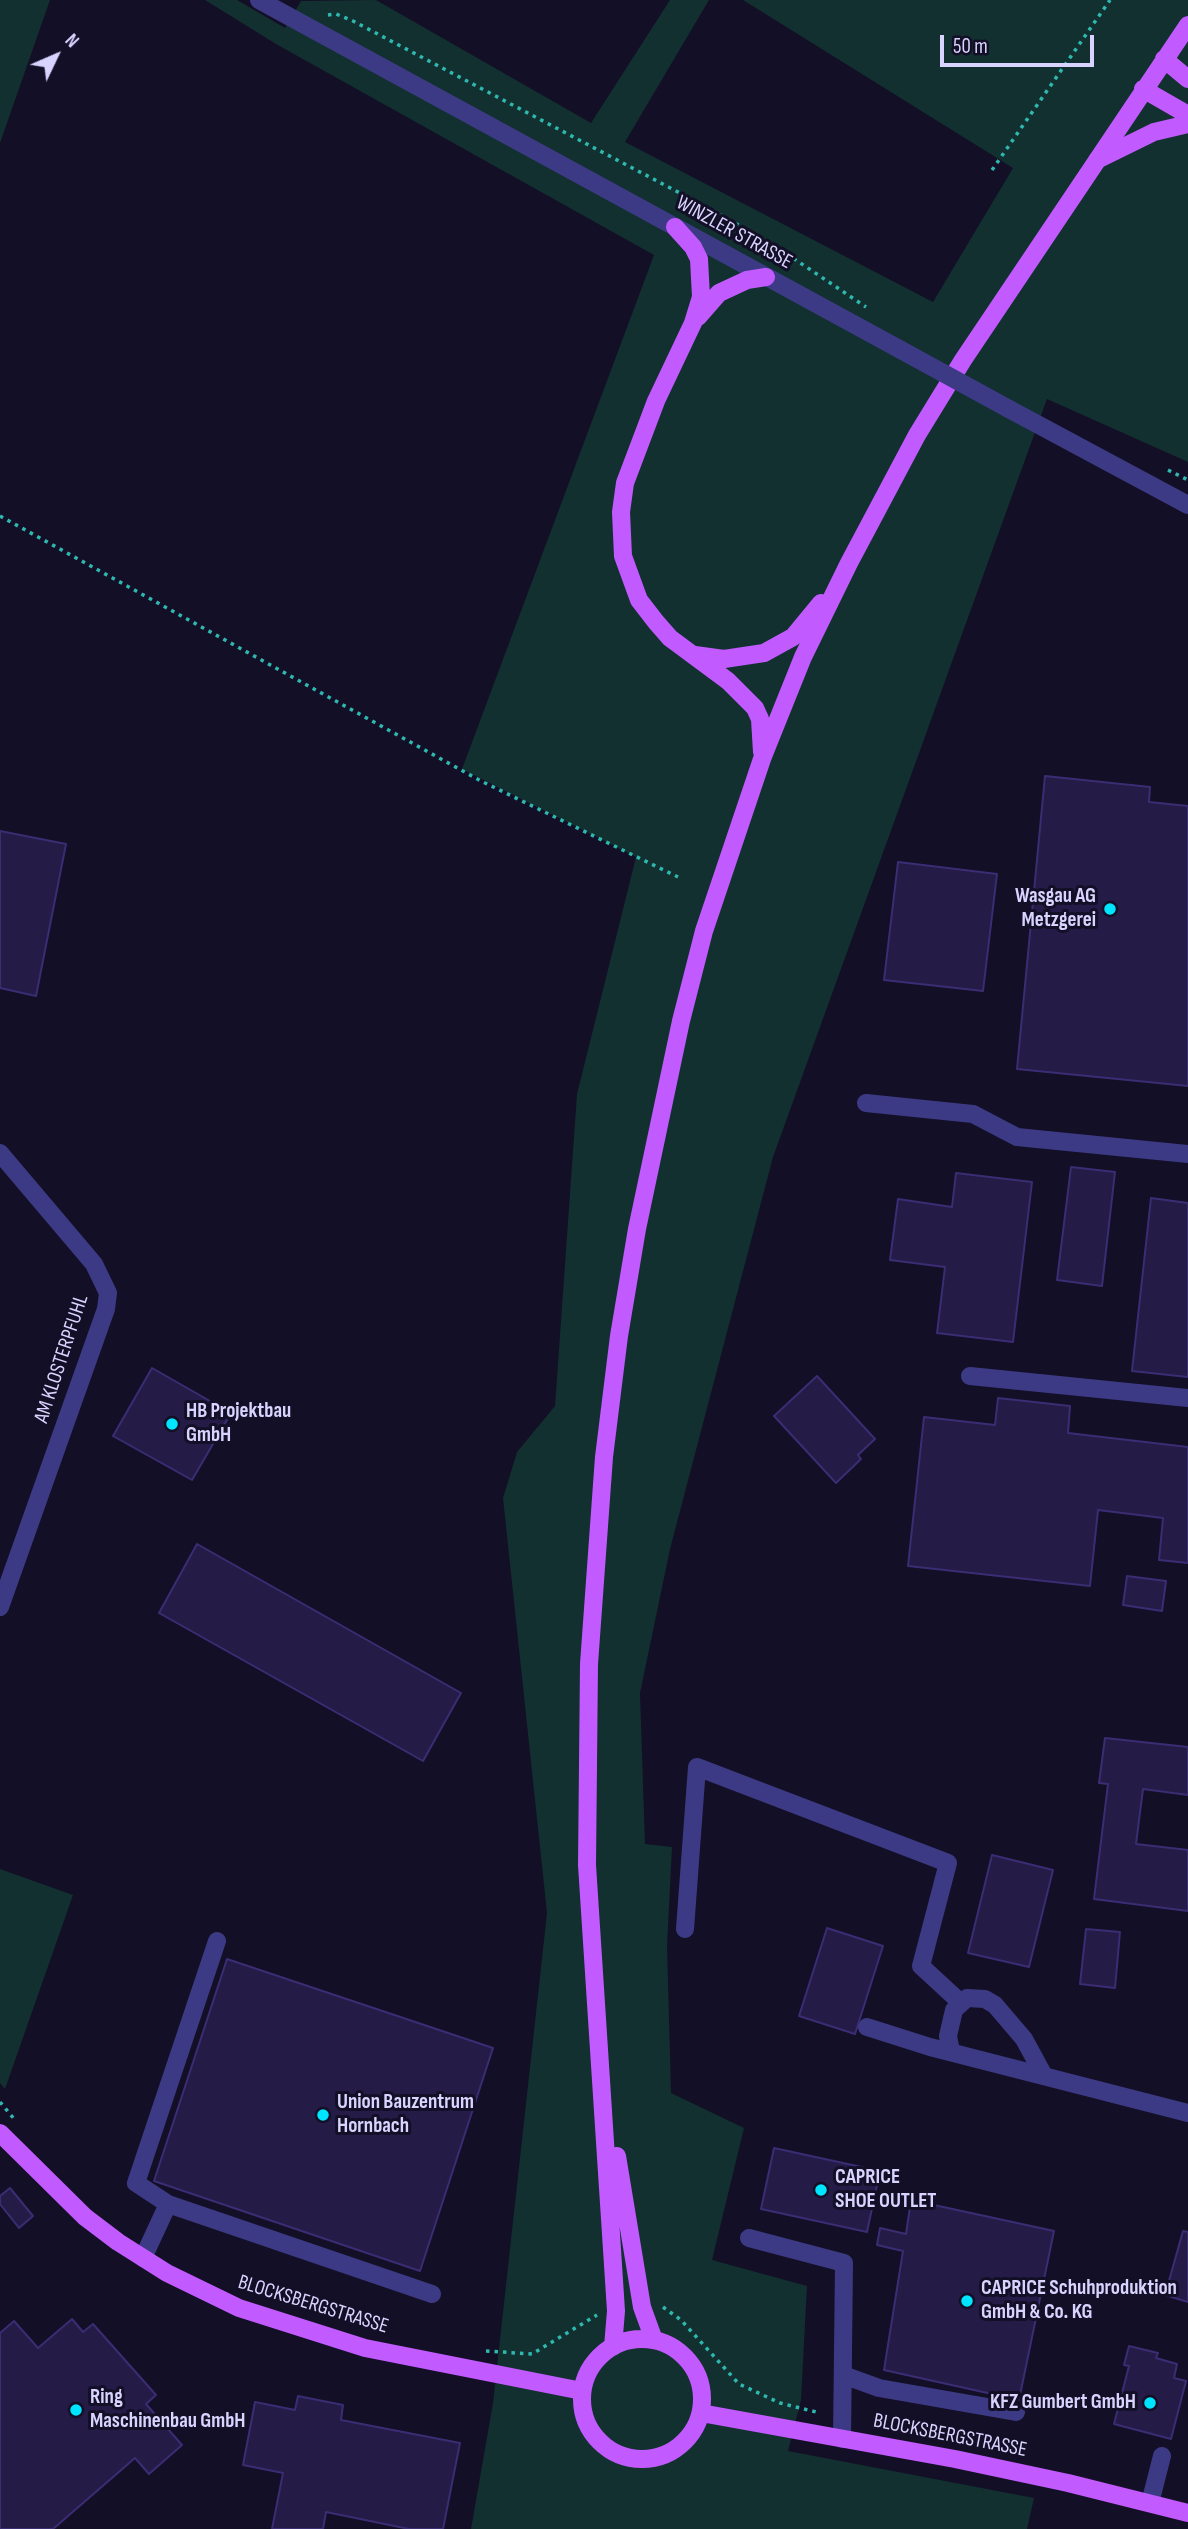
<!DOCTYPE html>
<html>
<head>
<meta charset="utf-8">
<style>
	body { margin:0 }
	#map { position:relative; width:1188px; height:2529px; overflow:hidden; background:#130f26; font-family:"Sofia Sans Condensed",sans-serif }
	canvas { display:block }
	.north { position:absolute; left:21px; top:21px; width:70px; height:70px; -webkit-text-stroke:5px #130f26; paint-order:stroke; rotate:46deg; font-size:19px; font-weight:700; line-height:28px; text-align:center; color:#d9d4ff }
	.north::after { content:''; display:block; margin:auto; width:24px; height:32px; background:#d9d4ff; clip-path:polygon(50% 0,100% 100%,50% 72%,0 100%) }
	.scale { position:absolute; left:940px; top:35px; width:154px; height:32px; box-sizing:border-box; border:4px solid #d9d4ff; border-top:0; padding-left:9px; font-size:21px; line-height:24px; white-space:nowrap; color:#d9d4ff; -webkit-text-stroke:5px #130f26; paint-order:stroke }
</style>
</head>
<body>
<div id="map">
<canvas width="1188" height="2529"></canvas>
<div class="north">N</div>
<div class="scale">50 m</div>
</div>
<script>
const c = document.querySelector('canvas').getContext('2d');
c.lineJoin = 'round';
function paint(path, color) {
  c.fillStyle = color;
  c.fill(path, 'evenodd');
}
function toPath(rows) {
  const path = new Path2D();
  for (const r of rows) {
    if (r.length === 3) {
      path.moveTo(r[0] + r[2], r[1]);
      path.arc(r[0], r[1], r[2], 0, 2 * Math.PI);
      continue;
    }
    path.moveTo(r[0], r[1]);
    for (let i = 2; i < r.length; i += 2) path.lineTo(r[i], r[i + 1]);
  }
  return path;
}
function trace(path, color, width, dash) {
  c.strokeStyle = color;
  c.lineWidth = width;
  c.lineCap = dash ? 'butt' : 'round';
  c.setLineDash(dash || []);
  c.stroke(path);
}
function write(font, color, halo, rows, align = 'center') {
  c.font = font + ' "Sofia Sans Condensed",sans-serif';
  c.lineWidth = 6;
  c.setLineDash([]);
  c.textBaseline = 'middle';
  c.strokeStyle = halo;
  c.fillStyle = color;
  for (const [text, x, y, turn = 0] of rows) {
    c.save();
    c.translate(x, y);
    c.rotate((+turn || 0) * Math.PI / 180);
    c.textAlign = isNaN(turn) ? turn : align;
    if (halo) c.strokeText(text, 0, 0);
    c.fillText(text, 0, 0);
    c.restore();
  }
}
paint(toPath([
	[0,0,50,0,0,143],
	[205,0,237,0,285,28,301,1,376,0,591,123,670,0,709,0,625,142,933,302,1013,168,743,0,1188,0,1188,462,1047,399,773,1157,670,1549,640,1693,645,1844,672,1847,667,1946,671,2093,744,2128,712,2260,807,2286,801,2400,788,2451,1034,2498,1027,2529,471,2529,493,2403,547,1913,503,1498,517,1452,555,1406,577,1094,636,857,462,769,654,255,276,44],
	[0,1869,73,1895,5,2089,0,2083]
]), '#12302f');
const building = toPath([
	[1045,776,1150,787,1149,802,1188,806,1188,1086,1017,1069,1045,776],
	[0,831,66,844,36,996,0,988,0,831],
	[898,862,997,874,983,991,884,980,898,862],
	[1071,1167,1115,1172,1102,1286,1057,1280,1071,1167],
	[956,1173,1032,1182,1013,1342,937,1333,945,1267,890,1260,898,1199,952,1207,956,1173],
	[1151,1198,1188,1203,1188,1377,1132,1371,1151,1198],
	[152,1368,231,1413,192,1480,113,1436,152,1368],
	[817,1376,875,1439,858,1455,861,1459,836,1483,774,1416,817,1376],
	[998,1398,1070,1406,1068,1433,1188,1447,1188,1563,1159,1560,1163,1518,1098,1510,1090,1586,908,1566,924,1417,995,1425,998,1398],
	[197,1544,461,1693,423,1761,159,1613,197,1544],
	[1127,1576,1166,1581,1162,1611,1123,1605,1127,1576],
	[1105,1738,1188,1747,1188,1795,1143,1789,1136,1844,1188,1850,1188,1911,1094,1899,1108,1784,1099,1783,1105,1738],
	[992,1855,1053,1870,1029,1967,968,1953,992,1855],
	[827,1928,883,1946,855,2034,799,2016,827,1928],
	[1086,1929,1120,1932,1115,1988,1080,1984,1086,1929],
	[227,1959,493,2048,420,2271,154,2181,227,1959],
	[774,2148,880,2171,867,2232,761,2209,774,2148],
	[10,2188,33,2216,19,2228,0,2204,0,2196,10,2188],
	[911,2200,1054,2231,1019,2400,884,2370,903,2251,877,2245,880,2228,906,2234,911,2200],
	[1183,2231,1188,2232,1188,2302,1165,2295,1183,2231],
	[72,2319,83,2332,93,2324,156,2395,146,2404,182,2445,149,2474,135,2458,53,2529,0,2529,0,2333,14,2321,38,2348,72,2319],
	[1129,2346,1158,2353,1156,2358,1177,2364,1174,2378,1186,2381,1171,2439,1114,2424,1129,2366,1124,2365,1129,2346],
	[298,2396,343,2405,341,2420,460,2443,443,2529,409,2529,326,2512,323,2529,272,2529,283,2473,243,2465,255,2402,295,2410,298,2396]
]);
paint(building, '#241b47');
trace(building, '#3b2d73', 2);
trace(toPath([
	[328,15,336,14,353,21,716,212,775,246,866,307],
	[992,170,1110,0],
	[1168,470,1188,480],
	[0,516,481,781,678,877],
	[0,2102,15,2120],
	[663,2307,681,2320,739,2384,780,2403,820,2413],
	[486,2351,532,2354,597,2315]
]), '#2fb8b0', 3.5, [3.5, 5]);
trace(toPath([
	[259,0,901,350],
	[1009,409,1188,505],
	[866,1103,973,1114,1017,1137,1188,1154],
	[0,1153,94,1264,108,1293,106,1309,0,1607],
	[970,1376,1188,1398],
	[685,1929,697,1767,948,1863,921,1966,960,2002],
	[867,2027,930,2047,1188,2113],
	[951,2052,948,2036,954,2010,967,1998,985,1999,995,2005,1024,2039,1043,2074],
	[168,2204,136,2183,217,1941],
	[749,2238,844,2263,842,2439],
	[143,2258,168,2204,432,2294],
	[843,2375,879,2388,1016,2412],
	[1150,2503,1162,2456]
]), '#3d3a85', 18);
trace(toPath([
	[1164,59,1188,79],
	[1143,89,1188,115],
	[1097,160,1154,132,1188,124],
	[675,227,693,247,699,259,701,297,693,323,656,401,625,483,621,512,623,556,639,600,656,622,670,638,728,681,755,708,760,719,762,752],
	[698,317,719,293,747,280,766,277],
	[695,655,724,659,764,653,793,637,821,603],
	[0,2133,85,2217,118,2242,167,2273,239,2308,365,2348,582,2391],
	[617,2156,642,2307,654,2340],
	[642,2399,60],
	[613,2347,616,2311,587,1865,589,1664,604,1457,619,1336,637,1229,681,1021,704,931,762,759,803,657,849,563,917,435,963,360,1188,25],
	[701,2413,955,2459,1068,2483,1188,2513]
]), '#c25bff', 18);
trace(toPath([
	[901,350,1009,409]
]), '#3d3a85', 18);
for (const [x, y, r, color] of [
	[1110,909,7,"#00e5ff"],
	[172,1424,7,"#00e5ff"],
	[323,2115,7,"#00e5ff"],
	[821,2190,7,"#00e5ff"],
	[967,2301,7,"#00e5ff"],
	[1150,2403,7,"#00e5ff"],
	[76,2410,7,"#00e5ff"]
]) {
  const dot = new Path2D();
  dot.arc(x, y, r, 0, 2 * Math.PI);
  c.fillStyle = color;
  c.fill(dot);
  trace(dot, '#130f26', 2.5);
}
write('21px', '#d9d4ff', '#130f26', [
	["WINZLER STRASSE",734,233,29],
	["AM KLOSTERPFUHL",62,1359,-72],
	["BLOCKSBERGSTRASSE",313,2305,17],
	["BLOCKSBERGSTRASSE",950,2436,11]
]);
write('bold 21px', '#d9d4ff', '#130f26', [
	["Wasgau AG",1096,897,"right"],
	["Metzgerei",1096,921,"right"],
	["HB Projektbau",186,1412],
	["GmbH",186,1436],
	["Union Bauzentrum",337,2103],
	["Hornbach",337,2127],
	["CAPRICE",835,2178],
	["SHOE OUTLET",835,2202],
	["CAPRICE Schuhproduktion",981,2289],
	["GmbH & Co. KG",981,2313],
	["Ring",90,2398],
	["Maschinenbau GmbH",90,2422],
	["KFZ Gumbert GmbH",1136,2403,"right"]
], 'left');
</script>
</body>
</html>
